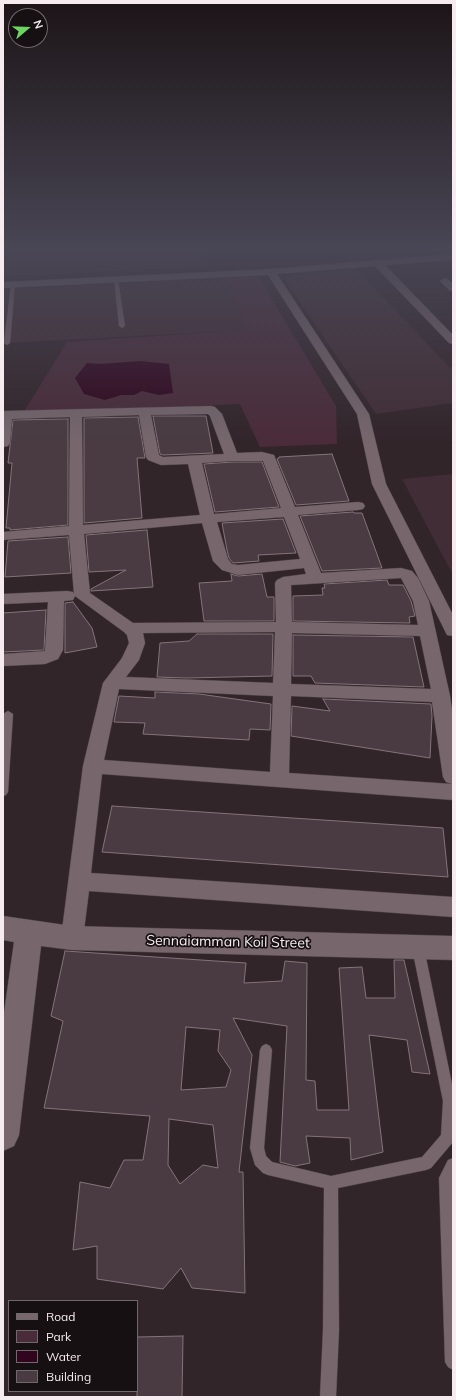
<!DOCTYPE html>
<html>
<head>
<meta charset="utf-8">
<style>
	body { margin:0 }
	#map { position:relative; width:456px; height:1400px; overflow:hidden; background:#32252a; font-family:Mulish,sans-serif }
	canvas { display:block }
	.frame { position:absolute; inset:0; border:4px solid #f6ecf0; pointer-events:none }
	.legend { position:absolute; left:8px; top:1300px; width:130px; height:92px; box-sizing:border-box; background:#161012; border:1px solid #70686b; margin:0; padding:5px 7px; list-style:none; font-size:12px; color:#f6ecf0 }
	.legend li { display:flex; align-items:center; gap:8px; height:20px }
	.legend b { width:20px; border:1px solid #70686b }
	.north { position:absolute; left:8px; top:8px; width:40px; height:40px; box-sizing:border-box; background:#161012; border:1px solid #70686b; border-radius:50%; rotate:71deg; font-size:11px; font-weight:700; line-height:16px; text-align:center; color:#f6ecf0 }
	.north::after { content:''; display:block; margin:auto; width:14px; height:18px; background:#6dd361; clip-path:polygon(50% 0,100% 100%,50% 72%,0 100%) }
</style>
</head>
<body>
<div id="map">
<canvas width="456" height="1400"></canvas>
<div class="frame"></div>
<ul class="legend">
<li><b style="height:5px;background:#77676d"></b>Road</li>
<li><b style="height:11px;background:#4a2b39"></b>Park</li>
<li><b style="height:11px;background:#30051d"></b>Water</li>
<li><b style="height:11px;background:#493b41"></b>Building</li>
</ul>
<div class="north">N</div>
</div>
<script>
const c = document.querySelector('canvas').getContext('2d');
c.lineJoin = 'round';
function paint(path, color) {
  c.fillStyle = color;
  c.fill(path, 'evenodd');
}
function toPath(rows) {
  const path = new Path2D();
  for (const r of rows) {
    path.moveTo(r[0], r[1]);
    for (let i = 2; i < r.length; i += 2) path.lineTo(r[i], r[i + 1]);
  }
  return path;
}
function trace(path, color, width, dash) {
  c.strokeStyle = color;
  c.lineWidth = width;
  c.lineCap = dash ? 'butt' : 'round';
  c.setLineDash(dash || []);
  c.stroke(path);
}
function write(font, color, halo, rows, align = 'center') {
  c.font = font + ' Mulish,sans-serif';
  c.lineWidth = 3.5;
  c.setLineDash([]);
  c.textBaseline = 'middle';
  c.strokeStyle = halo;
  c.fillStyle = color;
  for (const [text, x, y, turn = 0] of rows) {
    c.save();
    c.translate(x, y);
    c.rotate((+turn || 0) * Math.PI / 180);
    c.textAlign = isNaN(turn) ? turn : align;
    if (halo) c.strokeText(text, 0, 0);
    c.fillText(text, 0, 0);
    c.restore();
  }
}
paint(toPath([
	[3,248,203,248,209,267,3,276],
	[356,269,453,371,453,403,376,414,282,276],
	[226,278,249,330,3,343,3,289],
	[453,474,453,575,402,479]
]), '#412d35');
paint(toPath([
	[258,276,336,406,337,444,260,447,240,404,23,413,67,342,248,330,226,278]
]), '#4a2b39');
paint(toPath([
	[140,361,169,364,173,393,159,395,142,391,134,395,121,395,105,400,84,394,75,378,87,363,100,364]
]), '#30051d');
const building = toPath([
	[153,416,206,416,213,453,163,455,160,454,153,416],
	[138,417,145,458,137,458,142,518,84,523,84,418,138,417],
	[68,419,68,525,10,530,10,528,6,528,12,463,8,463,13,420,68,419],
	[332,454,349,501,296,505,277,459,279,458,279,457,332,454],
	[232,462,262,462,279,507,215,512,204,464,232,462],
	[353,512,354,513,362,513,382,568,322,571,300,516,353,512],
	[283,519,296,553,258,555,259,561,233,563,229,558,227,550,222,523,283,519],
	[147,530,153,587,91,591,91,589,126,570,89,572,86,535,147,530],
	[68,537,71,573,5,577,8,541,68,537],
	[231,574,238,576,262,574,267,597,274,597,274,621,204,621,199,583,232,581,231,574],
	[387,580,389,585,403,585,411,601,415,616,409,617,410,623,293,621,293,596,323,595,322,588,325,588,324,584,387,580],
	[73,602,92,628,97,647,65,653,65,603,73,602],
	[46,610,44,650,3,652,3,613,46,610],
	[197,634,273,634,272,676,187,678,157,677,160,643,189,641,197,634],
	[293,635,413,637,424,687,315,683,311,676,293,676,293,635],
	[155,692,199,694,271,704,270,730,250,729,249,740,143,734,145,723,114,722,119,696,155,698,155,692],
	[323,699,431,704,432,716,430,758,291,736,292,706,330,711,323,699],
	[112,806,443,828,448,877,102,852,112,806],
	[65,951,246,963,244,983,282,981,285,961,307,963,306,1080,315,1081,317,1110,349,1110,339,968,362,967,366,998,395,998,394,960,404,960,430,1074,412,1072,407,1040,369,1035,383,1152,351,1160,350,1138,306,1136,310,1163,295,1166,280,1162,287,1026,233,1018,252,1055,239,1172,243,1172,245,1293,192,1288,181,1268,163,1289,97,1279,97,1246,73,1250,80,1182,110,1188,124,1160,143,1160,150,1116,44,1108,63,1021,51,1016,65,951],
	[186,1027,220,1030,218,1051,231,1070,226,1087,181,1090,186,1027],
	[169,1119,213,1125,218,1168,203,1165,180,1184,168,1165,169,1119],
	[183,1336,182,1397,137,1397,137,1337,183,1336]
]);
paint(building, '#493b41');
trace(building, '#84747a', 1);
const service = toPath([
	[116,278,118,279,125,326,122,328,119,326,114,279,116,278],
	[13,283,15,284,10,343,7,345,4,343,11,284,13,283],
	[8,711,13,714,8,792,6,795,3,796,3,714,8,711],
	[418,943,422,944,424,948,453,1089,453,1142,431,1168,426,1170,338,1188,339,1330,336,1397,320,1397,323,1330,324,1188,268,1175,263,1173,255,1165,250,1148,260,1050,262,1046,266,1044,270,1046,272,1050,264,1148,266,1156,272,1162,331,1176,422,1157,441,1135,443,1101,412,948,414,944,418,943],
	[453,1158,453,1370,448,1367,445,1362,439,1178,448,1160,453,1158]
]);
const minor = toPath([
	[453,254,453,260,385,265,453,335,453,344,449,343,375,266,277,274,369,414,386,484,453,615,453,636,447,635,445,631,372,484,357,414,268,275,3,288,3,282,271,269,453,254],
	[445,278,453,283,453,291,449,290,440,281,445,278],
	[211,406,215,407,222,414,237,453,262,452,274,455,295,507,358,502,363,503,365,506,363,509,358,510,298,515,321,573,401,568,412,571,418,578,429,601,450,696,453,717,453,800,102,774,91,873,453,897,453,917,89,891,83,938,80,945,72,948,64,945,61,938,83,766,103,683,122,658,129,643,127,635,124,632,75,596,73,600,64,601,63,650,58,659,45,664,3,666,3,654,45,651,48,602,3,604,3,594,67,591,73,592,74,594,69,535,3,540,3,532,69,526,70,417,12,419,10,443,8,446,3,447,3,411,211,406],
	[208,414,210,416,224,454,163,457,159,455,151,415,208,414],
	[139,415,146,457,148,460,161,465,188,464,200,515,83,525,82,417,139,415],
	[232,461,263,461,281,508,214,514,202,463,232,461],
	[284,517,300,559,238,565,232,564,228,559,217,522,284,517],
	[202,523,213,561,222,570,238,575,304,568,306,574,283,577,277,580,275,583,276,622,133,623,90,593,84,534,202,523],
	[401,578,413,601,418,625,292,622,291,585,292,585,401,578],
	[275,632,273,683,126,677,139,660,145,643,143,633,275,632],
	[292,633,420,636,431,689,291,684,292,633],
	[119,689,273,696,270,772,104,760,119,689],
	[291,696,432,702,443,777,446,782,452,784,289,773,291,696]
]);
const tertiary = toPath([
	[3,916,72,926,453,936,453,960,72,950,41,946,19,1135,14,1146,3,1151,3,1020,14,942,3,940,3,916]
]);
trace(service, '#4e4348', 1);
trace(minor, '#4e4348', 1);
trace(tertiary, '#4e4348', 1);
paint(service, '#77676d');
paint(minor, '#77676d');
paint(tertiary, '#77676d');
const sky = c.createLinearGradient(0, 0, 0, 444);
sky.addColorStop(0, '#1c1417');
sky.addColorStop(0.56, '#494655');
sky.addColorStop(1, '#49465500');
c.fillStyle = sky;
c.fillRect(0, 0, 456, 444);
write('14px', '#f6ecf0', '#161012', [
	["Sennaiamman Koil Street",228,942,1]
]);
</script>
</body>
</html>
